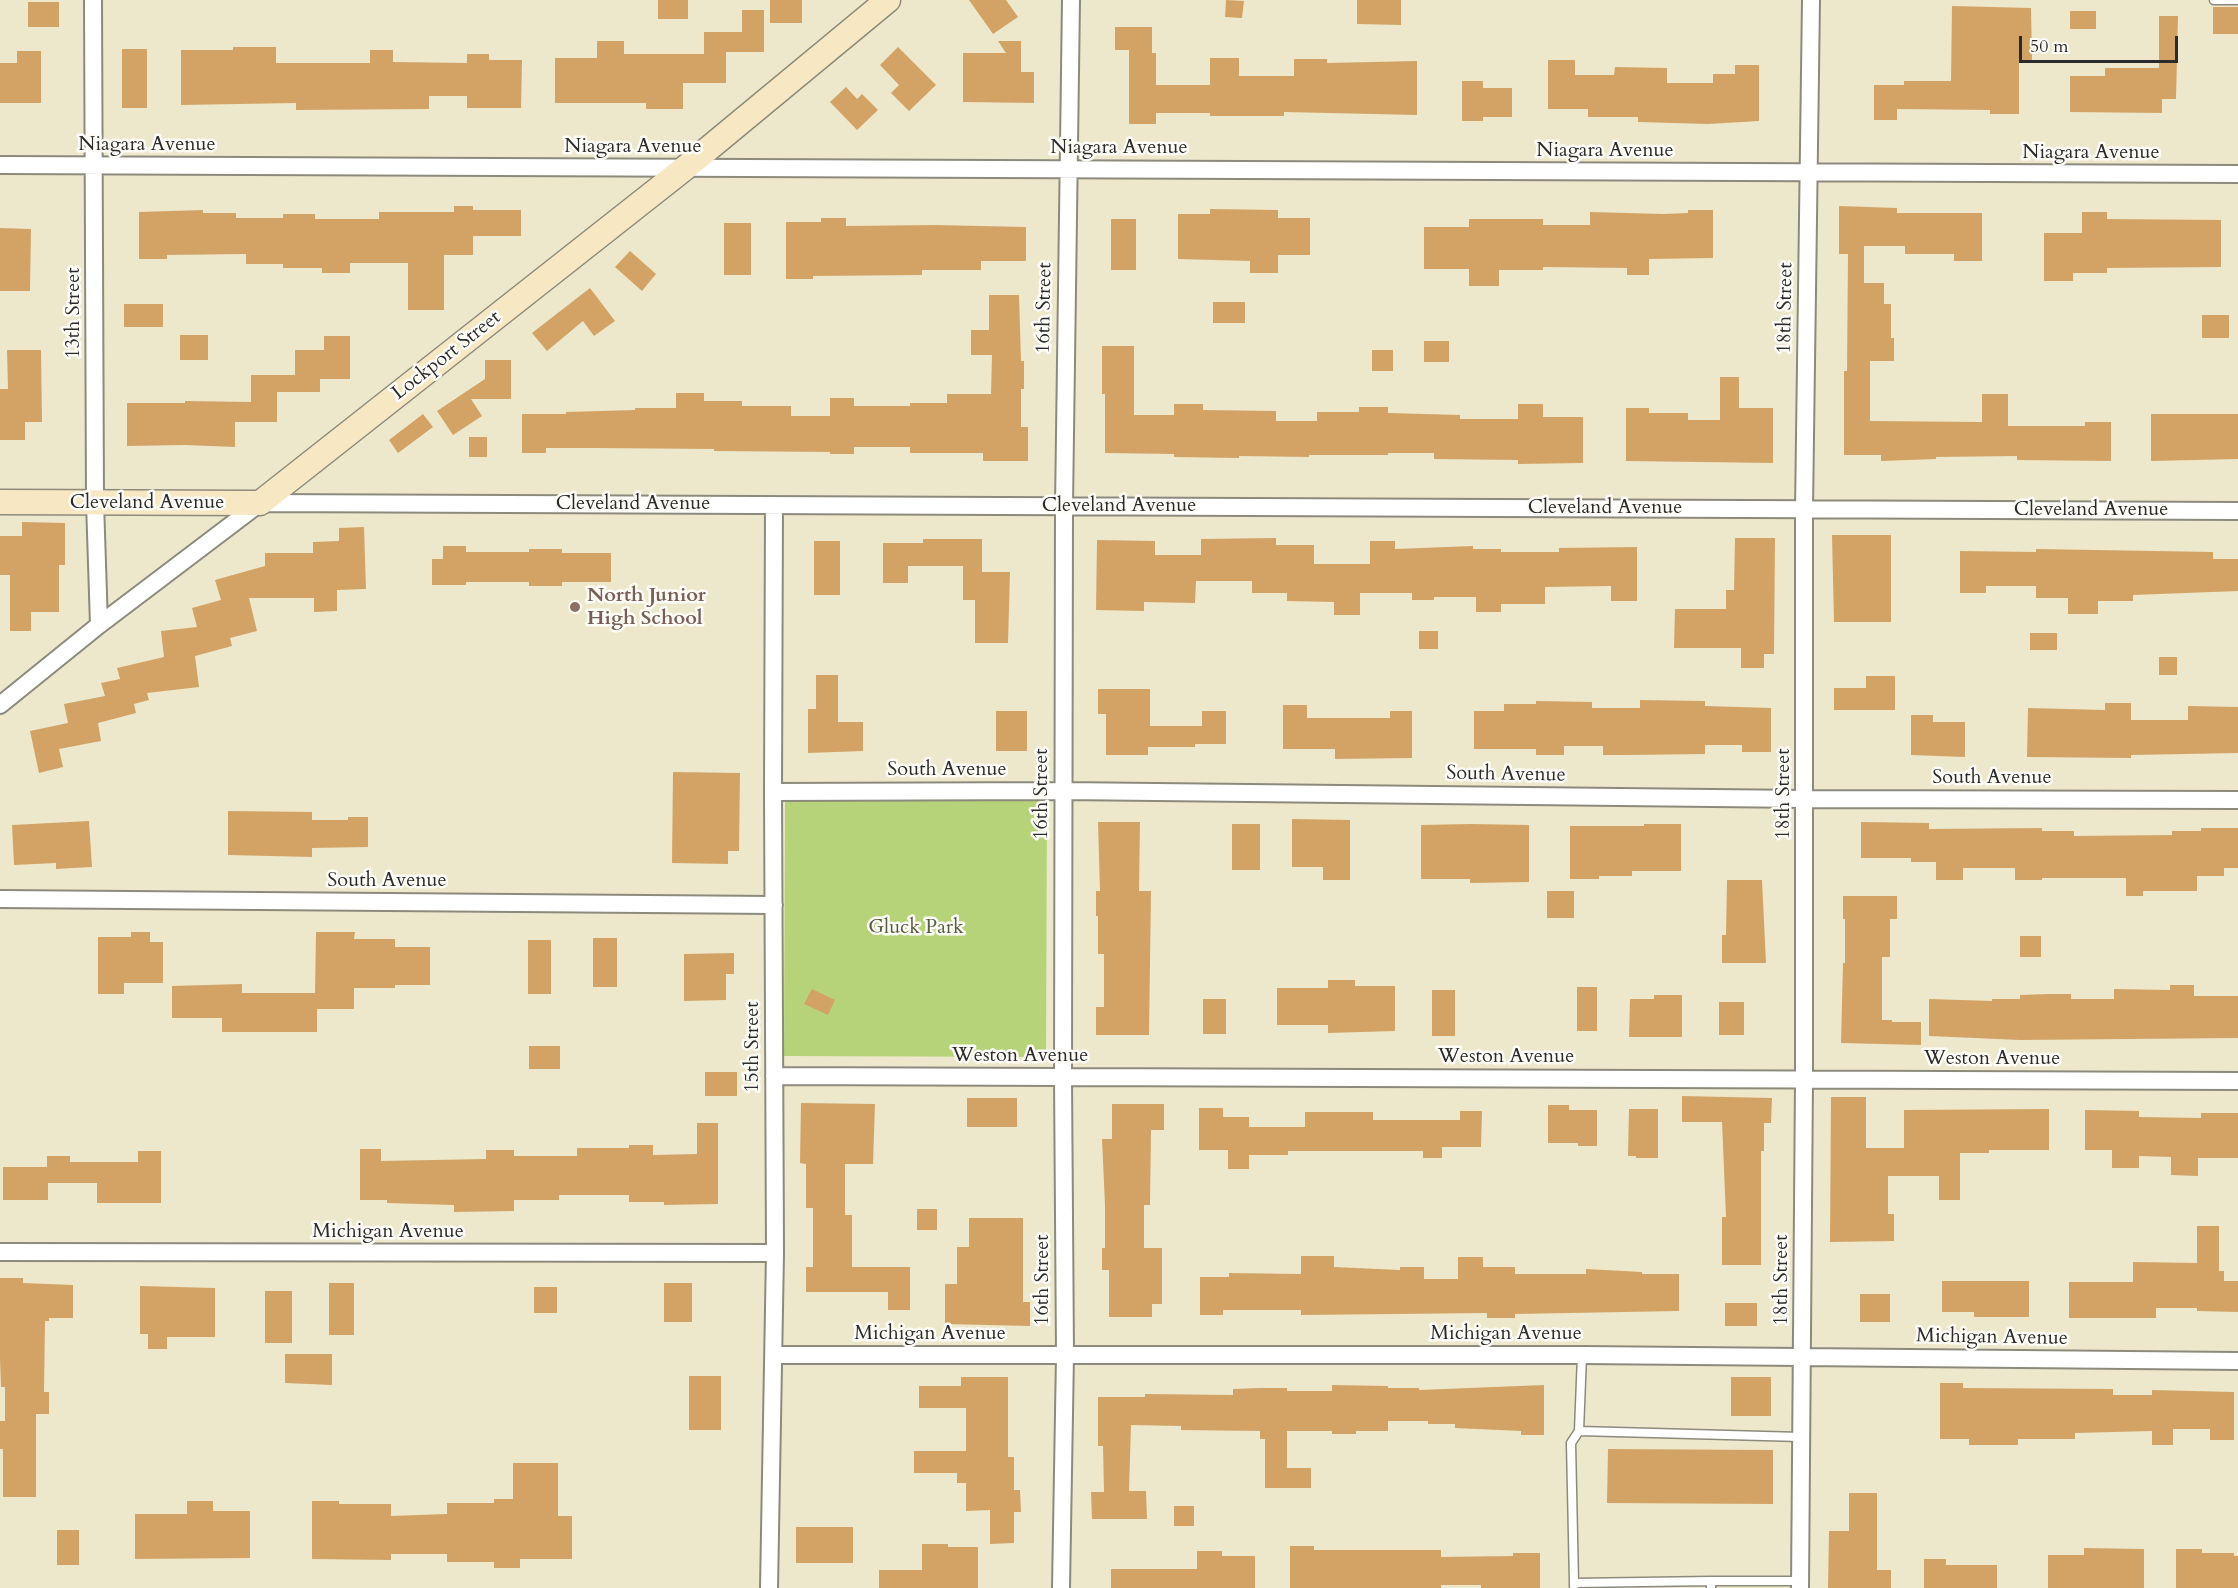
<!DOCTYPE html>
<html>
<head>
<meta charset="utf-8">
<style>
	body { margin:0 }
	#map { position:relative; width:2238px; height:1588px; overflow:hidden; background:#ede8cc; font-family:Cardo,serif }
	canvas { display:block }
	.scale { position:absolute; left:2019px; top:36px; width:159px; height:27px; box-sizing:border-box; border:3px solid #2b2b2b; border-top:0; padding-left:8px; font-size:18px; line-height:21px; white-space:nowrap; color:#2b2b2b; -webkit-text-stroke:4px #fdfcf7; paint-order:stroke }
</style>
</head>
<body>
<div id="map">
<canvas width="2238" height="1588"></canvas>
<div class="scale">50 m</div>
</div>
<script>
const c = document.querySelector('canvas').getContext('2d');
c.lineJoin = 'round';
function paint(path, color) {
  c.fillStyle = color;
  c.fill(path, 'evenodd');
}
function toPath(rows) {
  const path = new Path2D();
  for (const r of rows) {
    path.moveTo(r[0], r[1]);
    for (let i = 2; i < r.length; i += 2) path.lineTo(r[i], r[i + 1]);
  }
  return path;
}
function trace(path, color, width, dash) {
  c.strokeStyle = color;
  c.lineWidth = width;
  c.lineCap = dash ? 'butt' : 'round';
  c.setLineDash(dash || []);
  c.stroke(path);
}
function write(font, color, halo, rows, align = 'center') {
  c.font = font + ' Cardo,serif';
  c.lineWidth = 5;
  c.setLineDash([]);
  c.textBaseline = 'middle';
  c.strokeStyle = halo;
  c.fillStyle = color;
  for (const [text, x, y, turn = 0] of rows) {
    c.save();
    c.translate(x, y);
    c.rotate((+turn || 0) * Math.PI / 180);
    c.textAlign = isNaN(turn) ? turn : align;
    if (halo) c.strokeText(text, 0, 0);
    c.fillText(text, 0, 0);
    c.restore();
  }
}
paint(toPath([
	[785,798,1047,799,1046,1057,784,1056]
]), '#b6d379');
paint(toPath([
	[658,0,688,0,688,19,658,19],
	[770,0,802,0,802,23,770,23],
	[969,0,1006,0,1018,17,993,34],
	[1226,0,1244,1,1242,18,1225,17],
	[1357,0,1401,0,1401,25,1357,24],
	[28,2,59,2,59,27,28,27],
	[1952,6,2031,8,2032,61,2019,61,2019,114,1990,114,1990,110,1897,109,1897,120,1874,120,1874,85,1904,85,1904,81,1951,81],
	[2213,7,2238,7,2238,34,2213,34],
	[742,10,764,10,764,52,726,52,726,83,683,83,683,109,646,109,646,103,555,103,555,58,597,58,597,41,624,41,624,54,704,54,704,32,742,32],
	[2070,11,2096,11,2096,29,2070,29],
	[2159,16,2178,16,2176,99,2162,99,2162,113,2070,112,2070,76,2105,76,2105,68,2159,68],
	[1115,27,1152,27,1152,53,1156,53,1156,85,1210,85,1210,58,1239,58,1239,76,1294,76,1294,59,1327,59,1327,63,1417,61,1417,115,1284,112,1284,116,1210,116,1210,113,1156,113,1156,124,1129,124,1129,50,1115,50],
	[998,41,1021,41,1021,72,1034,72,1034,103,963,102,963,53,1006,53],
	[233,47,276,47,276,63,370,63,370,50,393,50,393,62,467,63,467,54,489,54,489,60,522,60,521,108,467,108,467,96,429,96,429,109,296,110,296,103,181,105,181,50,233,50],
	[898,47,936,85,909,111,891,93,899,85,880,65],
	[122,49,147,49,147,108,122,108],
	[17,51,41,51,41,103,0,103,0,63,17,63],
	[1548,60,1575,60,1575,75,1614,75,1615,67,1667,68,1667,83,1713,83,1713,74,1735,74,1735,65,1759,65,1759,121,1708,124,1638,122,1638,117,1588,117,1588,109,1548,109],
	[1462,81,1483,81,1483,88,1512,88,1512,117,1483,117,1483,121,1462,121],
	[846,87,857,99,862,94,878,110,857,130,830,102],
	[454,206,473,206,473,210,521,210,521,236,473,236,473,255,444,255,444,310,408,310,408,263,350,263,350,273,322,273,322,268,283,268,283,264,246,264,246,254,167,255,167,259,139,259,139,212,203,210,203,213,236,213,236,218,283,218,283,214,315,214,315,219,379,219,379,212,454,212],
	[1839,206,1897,208,1897,213,1982,213,1982,261,1954,261,1954,254,1905,254,1905,246,1864,246,1864,283,1884,283,1884,304,1891,304,1891,338,1894,338,1894,361,1870,361,1870,421,1982,422,1982,394,2008,394,2008,426,2085,426,2085,422,2111,422,2111,461,2017,460,2017,456,1936,457,1936,459,1881,461,1881,455,1844,455,1844,371,1847,371,1848,254,1839,254],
	[1210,209,1278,210,1278,218,1310,218,1310,255,1278,255,1278,273,1250,273,1250,261,1178,259,1178,214,1210,214],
	[1688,210,1713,210,1713,258,1649,259,1649,275,1627,275,1627,268,1543,267,1543,270,1499,270,1499,286,1469,286,1469,269,1424,269,1424,227,1469,227,1469,219,1543,219,1543,225,1590,225,1590,212,1663,214,1688,213],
	[2082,212,2107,212,2107,219,2221,220,2221,267,2107,268,2107,273,2073,273,2073,281,2044,281,2044,233,2082,233],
	[821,218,846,218,846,226,935,225,1026,227,1026,261,981,261,981,270,922,270,922,275,813,276,813,279,786,279,786,222,821,222],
	[1111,219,1136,219,1136,270,1111,270],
	[724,223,751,223,751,275,724,275],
	[0,228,31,229,30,291,0,291],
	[630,251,656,274,642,291,615,267],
	[590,288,615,321,594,336,583,321,547,351,532,333],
	[989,295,1019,295,1021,361,1024,361,1024,389,1021,389,1021,427,1028,427,1028,461,983,461,983,453,910,453,910,447,854,447,854,454,830,454,830,452,714,451,714,449,595,448,546,448,546,453,522,453,522,414,566,414,566,412,635,410,635,408,676,408,676,393,704,393,704,401,742,401,742,406,791,406,791,416,830,416,830,398,854,398,854,406,910,406,910,403,947,403,947,394,991,394,992,355,971,355,971,330,989,330],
	[1213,302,1245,302,1245,323,1213,323],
	[124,304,163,304,163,327,124,327],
	[2202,315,2229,315,2229,338,2202,338],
	[180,335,208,335,208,360,180,360],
	[324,336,350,336,350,379,320,379,320,392,277,392,277,422,235,422,235,447,185,445,127,446,127,403,185,403,185,401,251,402,251,375,295,375,295,350,324,350],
	[1424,341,1449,341,1449,362,1424,362],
	[1102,346,1134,346,1134,415,1174,415,1174,404,1203,404,1203,410,1276,411,1276,421,1317,421,1317,412,1359,412,1359,407,1388,407,1388,413,1460,415,1460,419,1518,419,1518,404,1543,404,1543,417,1583,417,1583,463,1518,464,1518,460,1434,459,1434,453,1388,453,1388,455,1309,455,1309,457,1239,456,1239,458,1174,457,1174,454,1105,453,1105,394,1102,394],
	[7,350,41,350,42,422,25,422,25,440,0,440,0,389,8,389],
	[1372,350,1393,350,1393,371,1372,371],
	[485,360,511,360,511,399,471,399,482,416,453,435,437,411,485,379],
	[1720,377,1739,377,1739,408,1773,408,1773,463,1626,461,1626,408,1649,408,1649,413,1688,413,1688,420,1720,420],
	[423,414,433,427,398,453,389,440],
	[2151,414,2238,414,2238,459,2151,461],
	[469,437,487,437,487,457,469,457],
	[22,522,65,523,65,565,59,565,59,612,31,612,31,631,10,631,10,575,0,575,0,536,22,536],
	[364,527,366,589,337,590,337,611,314,612,314,598,249,598,257,631,230,638,232,646,195,656,199,687,147,693,149,700,134,704,136,713,98,723,101,741,59,749,63,767,39,773,30,731,68,723,64,704,105,696,101,683,120,679,117,668,164,657,161,631,197,627,192,608,221,600,215,580,265,566,265,553,313,553,313,542,339,541,339,528],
	[1832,535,1891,535,1891,622,1834,622],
	[1276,538,1276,545,1314,545,1314,564,1370,564,1370,541,1395,541,1395,549,1473,546,1473,549,1501,549,1501,552,1559,552,1559,548,1637,547,1637,601,1611,601,1611,586,1545,587,1545,604,1501,604,1501,612,1476,612,1476,597,1434,597,1434,600,1412,600,1412,593,1360,593,1360,615,1334,615,1334,602,1287,601,1287,593,1252,593,1252,581,1196,581,1195,603,1144,602,1144,611,1096,610,1097,540,1155,541,1155,555,1201,555,1201,539],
	[1735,538,1775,538,1774,654,1764,654,1764,668,1741,668,1741,648,1674,648,1675,609,1726,609,1726,590,1734,590],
	[923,539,982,539,982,572,1010,572,1008,643,975,643,975,600,963,600,963,566,908,566,908,583,883,583,883,543,923,543],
	[814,541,840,541,840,595,814,595],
	[443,546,466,546,466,552,529,552,529,549,562,549,562,553,611,553,611,582,562,582,562,586,529,586,529,582,466,582,466,585,432,585,432,559,443,559],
	[2036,549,2213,552,2213,559,2238,559,2238,591,2133,595,2133,601,2098,601,2098,614,2068,614,2068,598,2036,598,2036,586,1986,586,1986,593,1960,593,1960,551,2036,552],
	[1419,631,1438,631,1438,649,1419,649],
	[2030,633,2057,633,2057,650,2030,650],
	[2159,657,2177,657,2177,675,2159,675],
	[816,675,838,675,838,722,863,722,863,751,808,753,808,709,816,709],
	[1866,676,1895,676,1895,710,1834,710,1834,688,1866,688],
	[1098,689,1150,689,1150,726,1202,726,1202,711,1226,711,1226,744,1195,744,1195,747,1148,747,1148,755,1106,755,1106,714,1098,714],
	[1640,700,1705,701,1705,706,1771,708,1771,752,1742,752,1742,745,1705,745,1705,754,1628,755,1603,755,1603,746,1564,746,1564,755,1536,755,1536,749,1474,749,1474,711,1504,711,1504,704,1536,704,1536,701,1592,702,1592,708,1640,708],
	[2105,703,2131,703,2131,720,2188,720,2188,706,2238,707,2238,753,2131,755,2131,758,2027,757,2028,708,2105,710],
	[1283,705,1307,705,1307,718,1390,718,1390,711,1412,711,1412,758,1335,759,1335,749,1283,749],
	[996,711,1027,711,1027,751,996,751],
	[1911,715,1933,715,1933,722,1965,722,1965,757,1911,755],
	[673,772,740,773,739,851,728,851,728,864,672,863],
	[228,811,312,812,312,820,348,820,348,817,368,817,368,847,312,848,312,857,228,855],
	[1292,819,1350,820,1350,880,1323,880,1323,867,1292,867],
	[89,821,92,867,56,869,56,863,14,865,12,825],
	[1098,822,1140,822,1139,891,1151,891,1149,1035,1096,1035,1096,1007,1104,1007,1104,954,1098,954,1098,916,1096,916,1096,891,1100,891],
	[1861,822,1929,823,1929,829,2042,828,2042,831,2074,831,2074,836,2172,835,2172,831,2201,831,2201,828,2238,828,2238,868,2224,868,2224,876,2197,876,2197,891,2143,891,2143,896,2126,896,2126,878,2042,878,2042,880,2015,880,2015,868,1963,868,1963,880,1936,880,1936,862,1911,862,1911,858,1861,858],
	[1232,824,1260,824,1260,870,1232,870],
	[1470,824,1529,825,1529,882,1470,883,1470,879,1421,879,1421,825],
	[1644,824,1681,824,1681,871,1632,871,1632,876,1599,876,1599,879,1570,879,1570,826,1644,826],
	[1727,880,1762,880,1766,963,1722,963,1722,935,1726,935],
	[1547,891,1574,891,1574,918,1547,918],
	[1843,896,1897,896,1897,919,1890,919,1890,957,1882,957,1882,1020,1892,1020,1892,1022,1921,1022,1921,1045,1841,1043,1843,963,1845,963,1845,919,1843,919],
	[131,932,150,932,150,942,163,942,163,983,124,983,124,994,98,994,98,937,131,937],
	[316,932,355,932,354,939,395,939,395,947,430,947,430,985,395,985,395,988,354,988,354,1009,317,1009,317,1032,222,1032,222,1018,172,1018,172,986,242,984,242,993,315,993],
	[2020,936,2041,936,2041,957,2020,957],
	[593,938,617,938,617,987,593,987],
	[528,940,551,940,551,994,528,994],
	[734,953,734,974,726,974,726,1000,684,1001,684,954],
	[1328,980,1355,980,1355,986,1395,986,1395,1031,1328,1033,1328,1025,1277,1025,1277,988,1328,988],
	[2170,985,2194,985,2194,996,2238,996,2238,1038,2020,1040,1929,1036,1929,999,1992,1001,1992,999,2020,999,2020,995,2049,994,2071,994,2071,999,2114,999,2114,989,2170,990],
	[1577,987,1597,987,1597,1031,1577,1031],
	[812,989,835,1000,828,1015,804,1004],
	[1432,990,1455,990,1455,1036,1432,1036],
	[1654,995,1682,995,1682,1037,1629,1037,1630,999,1654,999],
	[1203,999,1226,999,1226,1034,1203,1034],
	[1719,1002,1744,1002,1744,1035,1719,1035],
	[529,1046,560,1046,560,1069,529,1069],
	[705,1072,737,1072,737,1096,705,1096],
	[1682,1096,1772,1098,1771,1123,1764,1123,1764,1151,1761,1151,1761,1265,1722,1265,1722,1217,1726,1217,1722,1122,1682,1122],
	[1831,1097,1866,1097,1866,1148,1904,1148,1904,1110,2049,1109,2049,1150,1989,1150,1989,1153,1960,1153,1960,1200,1939,1200,1939,1176,1888,1176,1888,1214,1894,1214,1894,1241,1830,1242],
	[967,1098,1017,1098,1017,1127,967,1127],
	[801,1103,875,1104,873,1164,845,1164,845,1215,852,1215,852,1267,910,1267,910,1310,888,1310,888,1292,806,1292,806,1267,813,1267,813,1208,806,1208,806,1164,800,1163],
	[1112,1104,1164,1104,1164,1130,1151,1130,1150,1205,1144,1205,1144,1248,1162,1248,1162,1304,1152,1304,1152,1317,1109,1317,1109,1270,1102,1270,1102,1248,1105,1248,1105,1205,1102,1139,1112,1139],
	[1548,1105,1569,1105,1569,1110,1597,1110,1597,1146,1578,1146,1578,1143,1548,1143],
	[1199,1108,1223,1108,1223,1117,1249,1117,1249,1127,1305,1127,1305,1112,1373,1112,1373,1120,1460,1120,1460,1111,1482,1111,1481,1147,1442,1147,1442,1158,1423,1158,1423,1151,1288,1151,1288,1155,1249,1155,1249,1169,1228,1169,1228,1150,1199,1150],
	[1629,1109,1658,1109,1658,1158,1636,1158,1636,1156,1628,1156],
	[2085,1110,2139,1111,2139,1117,2201,1118,2201,1113,2238,1113,2238,1158,2198,1158,2198,1176,2171,1175,2171,1157,2139,1156,2139,1168,2112,1168,2112,1150,2085,1150],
	[697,1123,718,1123,718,1204,664,1205,664,1202,629,1202,629,1195,559,1195,559,1200,514,1200,514,1211,454,1212,454,1205,387,1203,387,1200,360,1200,360,1149,381,1149,381,1161,486,1159,486,1150,514,1150,514,1156,577,1156,577,1148,629,1148,629,1145,653,1145,653,1155,697,1154],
	[138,1151,161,1151,161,1203,97,1203,97,1183,48,1183,48,1200,3,1200,3,1167,47,1167,47,1156,70,1156,70,1162,138,1162],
	[917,1209,937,1209,937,1230,917,1230],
	[969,1218,1023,1218,1023,1302,1030,1302,1030,1326,945,1324,945,1284,957,1284,957,1247,969,1247],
	[2197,1226,2219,1226,2219,1271,2224,1271,2224,1281,2238,1281,2238,1312,2197,1311,2197,1308,2156,1308,2156,1318,2069,1318,2069,1282,2133,1282,2133,1262,2197,1263],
	[1301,1256,1334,1256,1334,1267,1400,1270,1400,1267,1424,1267,1424,1279,1458,1279,1458,1257,1483,1257,1483,1267,1515,1267,1515,1274,1586,1274,1586,1269,1642,1272,1642,1274,1679,1274,1679,1311,1515,1314,1515,1318,1487,1318,1487,1313,1301,1315,1301,1310,1223,1310,1223,1315,1200,1315,1200,1277,1229,1277,1229,1273,1301,1274],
	[0,1278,23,1278,23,1283,73,1285,73,1318,49,1318,49,1321,45,1321,44,1392,49,1392,49,1414,36,1414,36,1497,3,1497,3,1449,0,1449,0,1421,5,1421,5,1387,1,1387,0,1359],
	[1942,1281,2029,1281,2029,1317,1974,1317,1974,1312,1942,1312],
	[329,1283,354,1283,354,1335,329,1335],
	[664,1283,692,1283,692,1322,664,1322],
	[140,1286,215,1288,215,1337,167,1337,167,1349,148,1349,148,1334,140,1334],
	[534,1287,557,1287,557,1313,534,1313],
	[265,1291,292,1291,292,1343,265,1343],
	[1860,1294,1890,1294,1890,1322,1860,1322],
	[1725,1303,1757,1303,1757,1326,1725,1326],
	[285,1354,332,1354,332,1385,285,1383],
	[689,1376,721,1376,721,1430,689,1430],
	[961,1377,1008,1377,1008,1457,1014,1457,1014,1490,1020,1490,1021,1512,1014,1512,1014,1543,990,1544,990,1510,966,1511,966,1483,957,1483,957,1473,914,1473,914,1451,966,1451,966,1408,919,1408,919,1386,961,1386],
	[1731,1377,1771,1377,1771,1416,1731,1416],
	[1940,1383,1963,1383,1963,1388,2113,1389,2113,1395,2152,1395,2152,1390,2234,1392,2234,1440,2210,1440,2210,1429,2173,1429,2173,1445,2152,1445,2152,1431,2075,1433,2075,1439,2018,1439,2018,1445,1969,1445,1969,1439,1940,1439],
	[1332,1385,1388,1386,1388,1388,1419,1388,1419,1390,1544,1385,1544,1435,1521,1435,1521,1431,1455,1428,1455,1424,1428,1424,1428,1421,1388,1421,1388,1431,1356,1431,1356,1434,1332,1434,1332,1431,1287,1431,1287,1468,1311,1468,1311,1488,1265,1488,1265,1439,1260,1439,1260,1431,1181,1430,1181,1426,1131,1425,1129,1491,1146,1491,1147,1519,1092,1519,1091,1492,1104,1492,1103,1446,1098,1446,1098,1397,1145,1397,1145,1394,1233,1395,1233,1389,1260,1388,1287,1388,1287,1391,1332,1391],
	[1608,1449,1773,1450,1773,1504,1607,1503],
	[513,1463,558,1463,558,1516,572,1516,572,1559,520,1559,520,1568,494,1568,494,1562,447,1562,447,1554,391,1554,391,1560,312,1559,312,1501,339,1501,339,1504,391,1504,391,1516,447,1514,447,1503,494,1503,494,1499,513,1499],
	[1849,1493,1877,1493,1877,1570,1891,1570,1891,1588,1828,1588,1829,1531,1849,1531],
	[187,1501,213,1501,213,1511,250,1511,250,1558,135,1559,135,1514,187,1514],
	[1174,1506,1194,1506,1194,1526,1174,1526],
	[796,1527,853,1527,853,1563,796,1563],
	[57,1530,79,1530,79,1565,57,1565],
	[922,1544,948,1544,948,1547,978,1547,978,1588,879,1588,879,1570,922,1570],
	[1290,1546,1314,1546,1314,1550,1441,1550,1441,1557,1513,1556,1513,1553,1540,1553,1540,1588,1481,1588,1481,1585,1441,1585,1441,1588,1290,1588],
	[2084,1548,2144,1549,2144,1588,2048,1588,2048,1555,2084,1555],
	[2176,1549,2202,1549,2202,1553,2234,1553,2234,1556,2238,1556,2238,1588,2176,1588],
	[1197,1551,1222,1551,1222,1556,1255,1556,1255,1588,1111,1588,1111,1569,1197,1569],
	[1924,1559,1946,1559,1946,1565,1997,1565,1997,1588,1924,1588]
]), '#d3a365');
const service = toPath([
	[2214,0,2238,0],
	[1579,1431,1582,1355],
	[1574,1583,1571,1443,1579,1431,1801,1437],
	[1574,1586,1574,1583,1711,1581],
	[1711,1588,1711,1581,1800,1581]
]);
const minor = toPath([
	[93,0,95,502,99,625],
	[0,165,2238,174],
	[0,705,99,625,260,503,2238,511],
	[773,792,1063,791,1805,799,2238,800],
	[0,899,774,905],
	[774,1076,2238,1081],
	[0,1252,775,1253],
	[774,1355,1582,1355,2238,1361],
	[769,1588,775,1253,773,792,774,505],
	[1061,1588,1065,1355,1063,1077,1064,506,1071,0],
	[1800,1588,1804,1079,1804,509,1811,0]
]);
const secondary = toPath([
	[0,502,260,503,685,168,888,0]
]);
trace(service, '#8c8a7c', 11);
trace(minor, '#8c8a7c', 20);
trace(secondary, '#8c8a7c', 27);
trace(service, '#fff', 8);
trace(minor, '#fff', 16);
trace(secondary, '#f7e8c3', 24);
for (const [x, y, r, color] of [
	[575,607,6,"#8d6e63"]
]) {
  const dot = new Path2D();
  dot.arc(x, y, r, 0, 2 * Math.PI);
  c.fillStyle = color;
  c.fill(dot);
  trace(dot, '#fdfcf7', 2);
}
write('20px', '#2b2b2b', '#fdfcf7', [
	["Niagara Avenue",147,145],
	["Niagara Avenue",633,147],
	["Niagara Avenue",1119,148],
	["Niagara Avenue",1605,151],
	["Niagara Avenue",2091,153],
	["16th Street",1045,308,-89],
	["18th Street",1786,308,-89],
	["13th Street",74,313,-90],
	["Lockport Street",447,356,-38],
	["Cleveland Avenue",147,503],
	["Cleveland Avenue",633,504],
	["Cleveland Avenue",1119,506],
	["Cleveland Avenue",1605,508],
	["Cleveland Avenue",2091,510],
	["South Avenue",947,770],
	["South Avenue",1506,775,1],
	["South Avenue",1992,778],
	["16th Street",1042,794,-90],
	["18th Street",1784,794,-90],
	["South Avenue",387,881],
	["15th Street",753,1047,-90],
	["Weston Avenue",1020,1056],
	["Weston Avenue",1506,1057],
	["Weston Avenue",1992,1059],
	["Michigan Avenue",388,1232],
	["16th Street",1043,1280,-90],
	["18th Street",1782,1280,-90],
	["Michigan Avenue",930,1334],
	["Michigan Avenue",1506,1334],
	["Michigan Avenue",1992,1338,1]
]);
write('bold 20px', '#785e54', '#fdfcf7', [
	["North Junior",587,596],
	["High School",587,619]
], 'left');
write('20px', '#555d42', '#fdfcf7', [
	["Gluck Park",916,928]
]);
</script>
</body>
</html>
